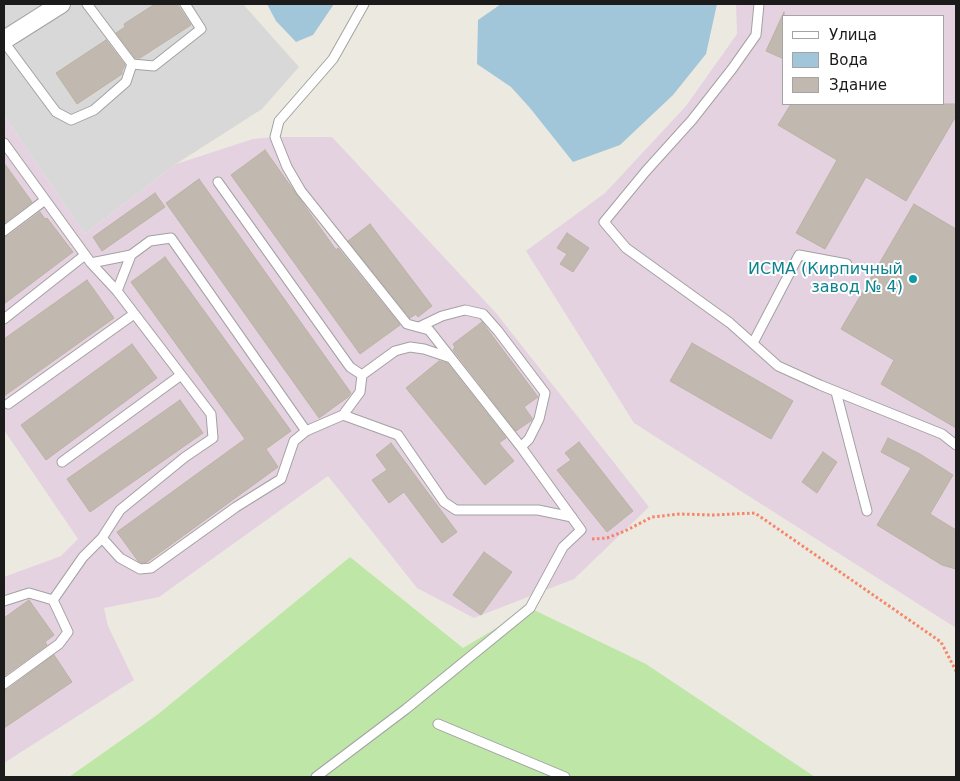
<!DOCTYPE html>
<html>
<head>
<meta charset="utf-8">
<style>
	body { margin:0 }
	#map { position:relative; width:960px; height:781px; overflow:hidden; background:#eceae0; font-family:"DejaVu Sans",sans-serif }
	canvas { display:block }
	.frame { position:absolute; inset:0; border:5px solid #1b1b1b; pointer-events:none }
	.legend { position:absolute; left:782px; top:15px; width:162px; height:90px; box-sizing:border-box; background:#fff; border:1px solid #a4a4a4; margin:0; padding:6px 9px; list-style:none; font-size:15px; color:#1b1b1b }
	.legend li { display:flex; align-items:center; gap:10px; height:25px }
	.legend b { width:25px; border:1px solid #a4a4a4 }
</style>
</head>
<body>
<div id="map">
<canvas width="960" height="781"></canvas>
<div class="frame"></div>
<ul class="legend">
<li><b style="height:6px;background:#fff"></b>Улица</li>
<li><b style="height:14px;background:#a1c6da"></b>Вода</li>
<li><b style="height:14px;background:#c1b9b0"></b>Здание</li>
</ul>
</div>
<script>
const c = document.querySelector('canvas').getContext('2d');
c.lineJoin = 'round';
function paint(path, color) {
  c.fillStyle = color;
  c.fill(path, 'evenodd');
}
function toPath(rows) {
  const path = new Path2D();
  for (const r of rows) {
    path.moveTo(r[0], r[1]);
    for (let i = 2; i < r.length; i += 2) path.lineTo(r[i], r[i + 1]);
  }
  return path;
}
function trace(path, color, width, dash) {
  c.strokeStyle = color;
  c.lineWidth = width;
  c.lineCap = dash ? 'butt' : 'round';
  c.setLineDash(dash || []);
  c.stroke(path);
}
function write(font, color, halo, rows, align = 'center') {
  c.font = font + ' "DejaVu Sans",sans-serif';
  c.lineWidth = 4;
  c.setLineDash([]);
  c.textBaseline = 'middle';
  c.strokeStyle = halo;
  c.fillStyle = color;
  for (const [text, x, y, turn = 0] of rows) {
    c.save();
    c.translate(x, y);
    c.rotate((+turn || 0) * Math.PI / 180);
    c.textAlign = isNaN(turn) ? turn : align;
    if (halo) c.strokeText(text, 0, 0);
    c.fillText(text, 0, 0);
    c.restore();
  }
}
paint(toPath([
	[4,4,54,4,4,32],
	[66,4,243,4,299,67,262,109,176,164,85,234,4,116,4,52,14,46,37,21]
]), '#d9d8d8');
paint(toPath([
	[736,4,956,4,956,628,634,423,526,251,605,193,686,106,737,34],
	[784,16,944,16,944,104,784,104],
	[4,116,85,234,176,164,253,139,275,137,332,137,496,313,649,507,574,579,474,618,417,588,328,476,159,597,104,608,108,626,134,680,4,763,4,577,61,556,78,539,4,430]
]), '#e5d2e0');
paint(toPath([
	[350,557,463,648,530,608,646,664,815,777,69,777,157,715]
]), '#bee6a6');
paint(toPath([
	[267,4,334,4,313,35,296,42,276,21],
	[501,4,717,4,706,54,673,95,620,145,573,162,530,108,511,87,477,64,478,20]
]), '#a1c6da');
const building = toPath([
	[155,4,177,4,191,25,140,58,135,58,116,33,125,27,124,24,155,4],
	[784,12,784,59,766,51,784,12],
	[106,40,125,65,122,71,122,74,77,104,56,73,106,40],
	[791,104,956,104,956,116,906,201,866,177,825,249,796,233,837,160,778,125,791,104],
	[265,150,336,250,338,248,400,325,360,354,231,175,265,150],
	[4,163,32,202,4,223,4,163],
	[199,179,351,393,348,397,319,418,166,203,199,179],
	[155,193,165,207,102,251,93,237,155,193],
	[914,204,956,229,956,428,881,384,894,360,841,329,914,204],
	[40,212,45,219,47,218,73,252,4,304,4,237,8,236,40,212],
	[370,224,432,306,418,317,416,314,410,318,348,241,370,224],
	[567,233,589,248,573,272,560,264,567,254,557,248,567,233],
	[165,257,291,431,266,449,278,467,147,562,141,563,138,561,117,532,245,439,131,282,165,257],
	[87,280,114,318,4,396,4,339,87,280],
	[482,322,538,397,524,407,532,418,532,420,516,431,453,350,455,347,453,344,482,322],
	[692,343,793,401,771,439,670,381,692,343],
	[132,344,157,378,46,460,21,425,132,344],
	[439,361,447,363,506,438,499,443,514,461,485,485,406,388,439,361],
	[180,400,203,433,90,512,67,479,180,400],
	[888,438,920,454,953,475,930,514,956,530,956,569,942,565,877,525,911,468,881,452,888,438],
	[579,442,633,511,607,532,557,470,571,460,565,453,579,442],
	[391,443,457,532,442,543,404,492,389,503,372,480,387,470,376,455,391,443],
	[823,452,837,462,817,493,802,482,823,452],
	[484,552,512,572,481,615,453,595,484,552],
	[29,600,54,635,45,642,47,645,4,676,4,618,29,600],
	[54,655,72,682,4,728,4,690,8,689,54,655]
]);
paint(building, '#c1b9b0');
trace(building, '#bdb2a3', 1);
const lane = toPath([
	[759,4,756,35,732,69,692,120,646,171,604,222,626,248,730,323,778,366,820,385,942,434,956,445],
	[4,42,56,112,71,120,94,110,126,82,132,64,87,4],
	[132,64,154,66,201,29,185,4],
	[4,143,91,263,117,291,211,414,213,438,185,457,120,510,102,538,120,558,140,569,151,568,236,507,281,479,294,441,306,431,343,415],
	[218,182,350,367,362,375],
	[4,231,45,200],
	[91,263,131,255],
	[117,291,131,255,150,241,171,238,306,431],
	[4,319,85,255],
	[419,327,442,316,465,310,483,314,498,331,545,393,539,419,529,439,521,447],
	[753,343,799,255,847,264],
	[451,358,424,349,410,347,395,351,362,375,360,392,343,415,398,435,444,502,456,510,538,510,572,517],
	[836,392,867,511],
	[8,404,134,314],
	[62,462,181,375],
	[4,601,29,593,53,600],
	[4,684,59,644,68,632,53,600,83,557,102,538],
	[438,724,565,777],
	[316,777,406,709,530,608,563,547,581,530,521,447,429,330,407,324,301,191,287,167,275,137,279,121,333,59,364,4]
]);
const street = toPath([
	[4,40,61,4]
]);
trace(lane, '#a2a2a2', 11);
trace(street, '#a2a2a2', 20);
trace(toPath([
	[592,539,607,538,625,531,652,517,680,514,713,515,755,513,941,642,956,671]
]), '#f68668', 3, [2.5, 2.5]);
trace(lane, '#fff', 9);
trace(street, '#fff', 18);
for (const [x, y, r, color] of [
	[913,279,5,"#0f9aa8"]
]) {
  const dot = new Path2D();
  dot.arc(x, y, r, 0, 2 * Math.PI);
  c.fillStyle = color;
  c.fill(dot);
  trace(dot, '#fff', 2);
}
write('16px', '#0d838f', '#fff', [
	["ИСМА (Кирпичный",903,270],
	["завод № 4)",903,288]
], 'right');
</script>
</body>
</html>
